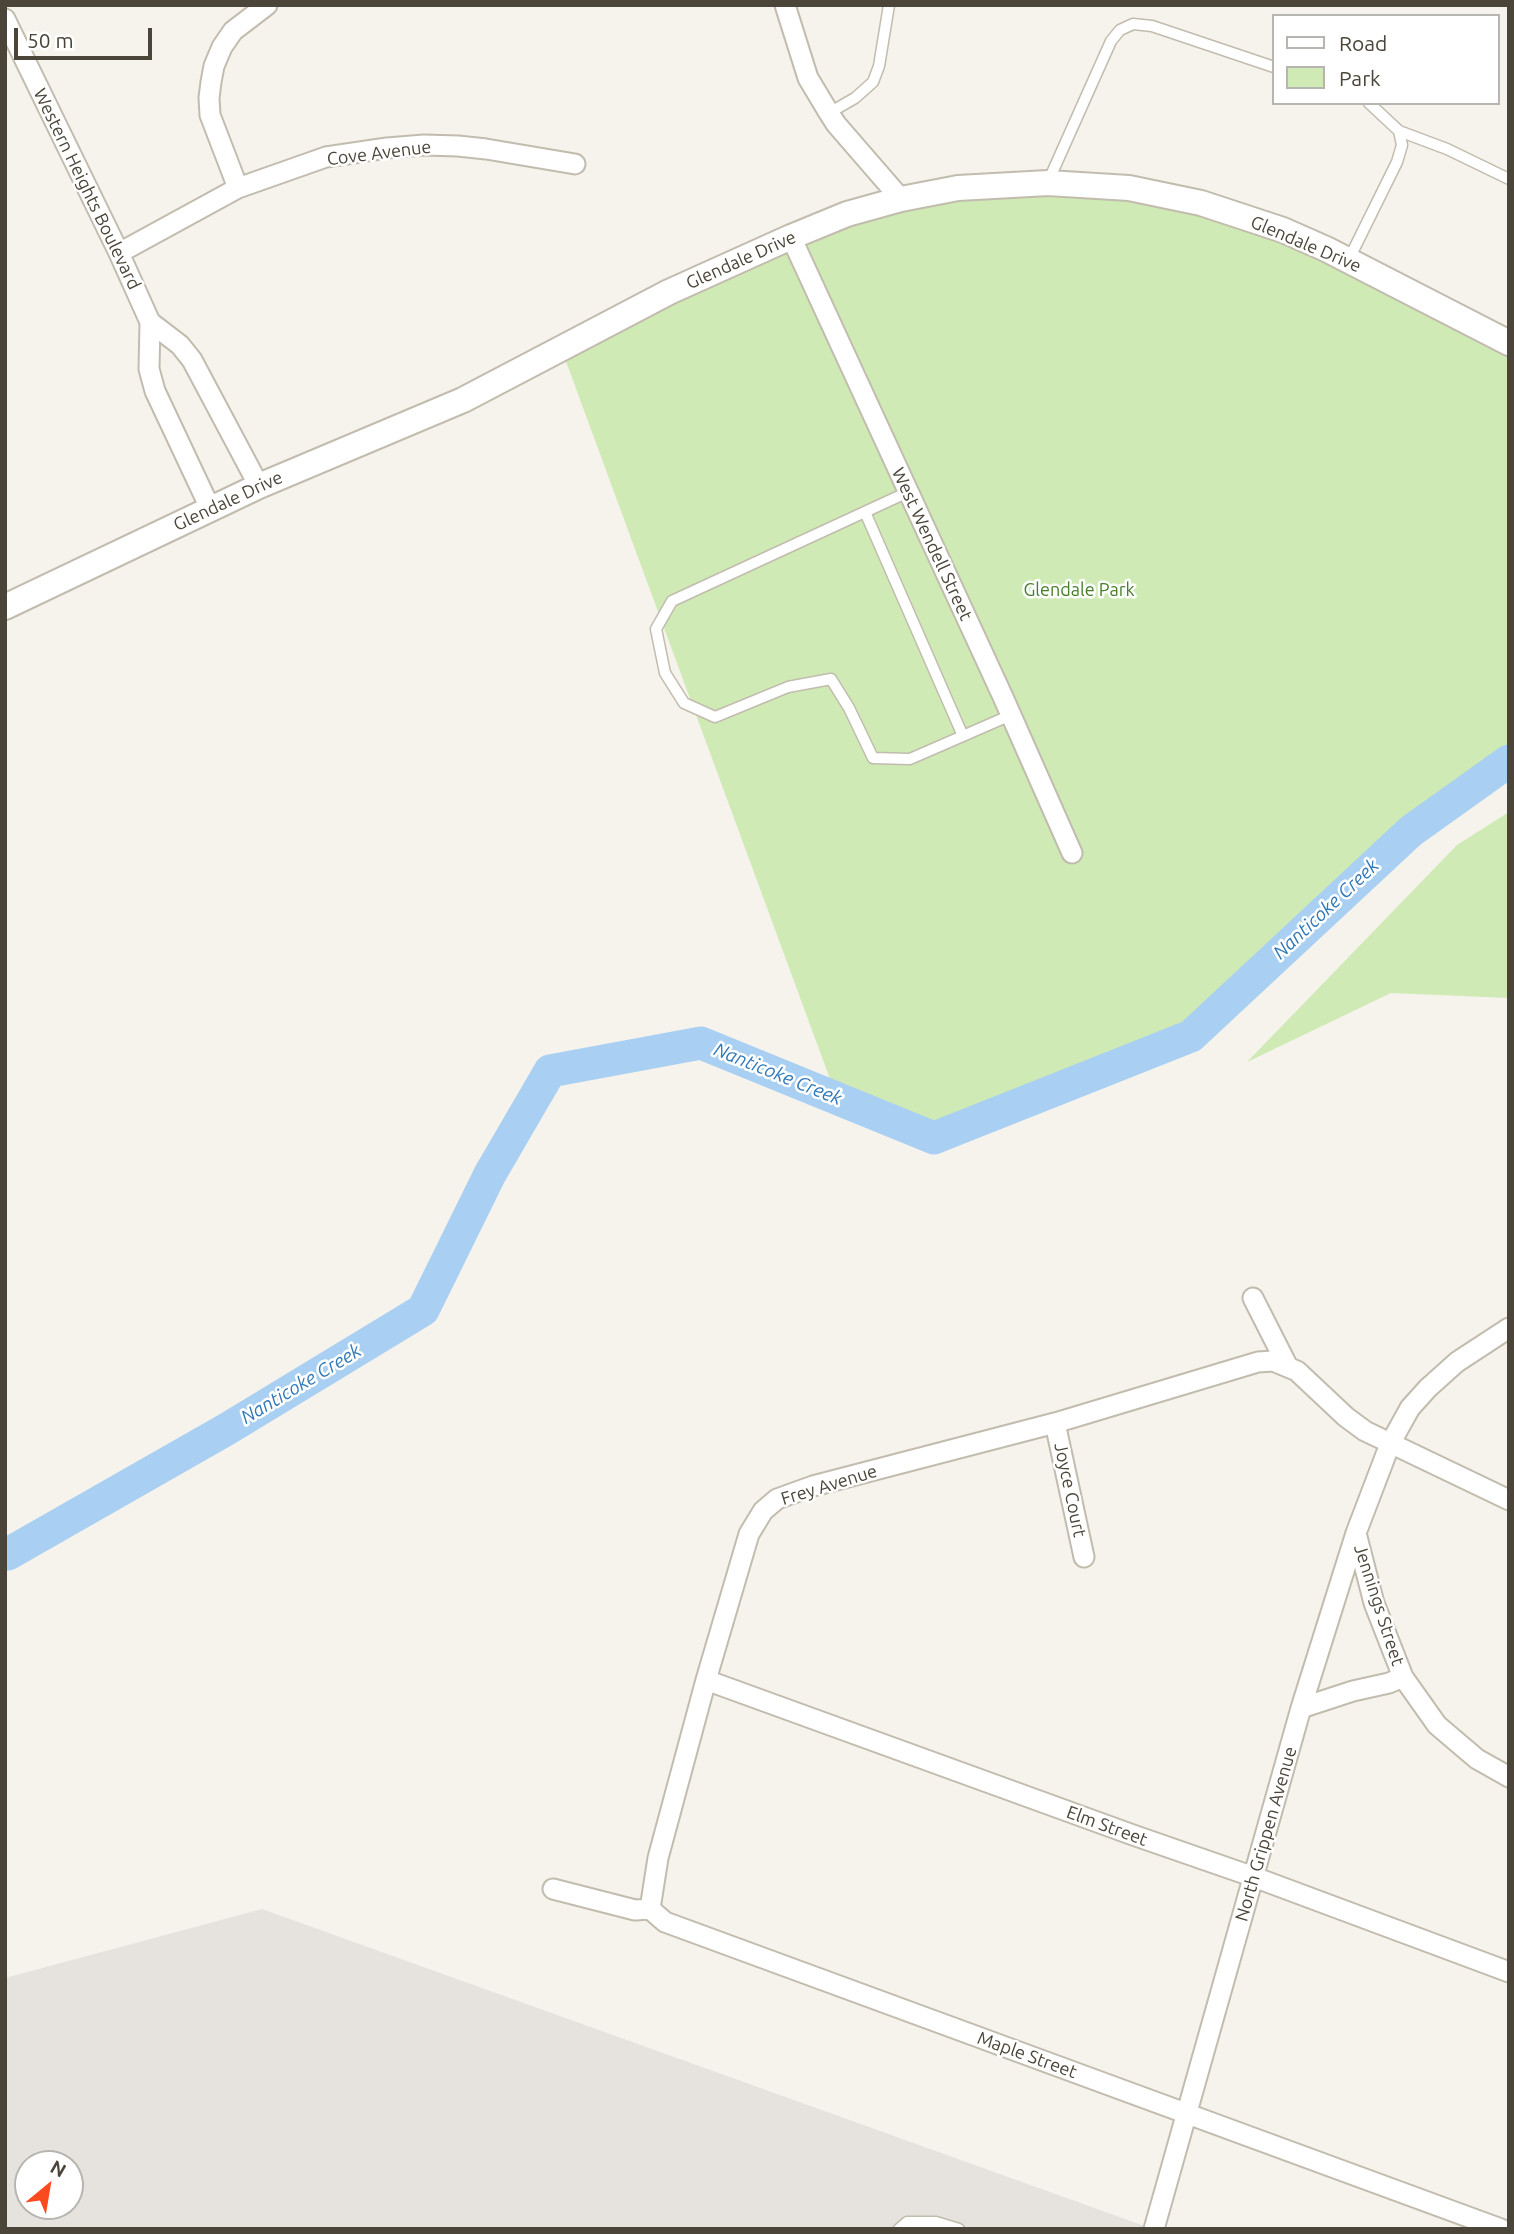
<!DOCTYPE html>
<html>
<head>
<meta charset="utf-8">
<style>
	body { margin:0 }
	#map { position:relative; width:1514px; height:2234px; overflow:hidden; background:#f6f3ec; font-family:Ubuntu,sans-serif }
	canvas { display:block }
	.frame { position:absolute; inset:0; border:7px solid #4b4539; pointer-events:none }
	.legend { position:absolute; left:1272px; top:14px; width:228px; height:91px; box-sizing:border-box; background:#fff; border:2px solid #b7b5b0; margin:0; padding:9px 12px; list-style:none; font-size:21px; color:#4b4539 }
	.legend li { display:flex; align-items:center; gap:14px; height:35px }
	.legend b { width:35px; border:2px solid #b7b5b0 }
	.north { position:absolute; left:14px; top:2150px; width:70px; height:70px; box-sizing:border-box; background:#fff; border:2px solid #b7b5b0; border-radius:50%; rotate:30deg; font-size:19px; font-weight:700; line-height:28px; text-align:center; color:#4b4539 }
	.north::after { content:''; display:block; margin:auto; width:24px; height:32px; background:#fb4a1d; clip-path:polygon(50% 0,100% 100%,50% 72%,0 100%) }
	.scale { position:absolute; left:14px; top:28px; width:138px; height:32px; box-sizing:border-box; border:4px solid #4b4539; border-top:0; padding-left:9px; font-size:21px; line-height:24px; white-space:nowrap; color:#4b4539; -webkit-text-stroke:5px #fff; paint-order:stroke }
</style>
</head>
<body>
<div id="map">
<canvas width="1514" height="2234"></canvas>
<div class="frame"></div>
<ul class="legend">
<li><b style="height:9px;background:#fff"></b>Road</li>
<li><b style="height:19px;background:#cfeab5"></b>Park</li>
</ul>
<div class="north">N</div>
<div class="scale">50 m</div>
</div>
<script>
const c = document.querySelector('canvas').getContext('2d');
c.lineJoin = 'round';
function paint(path, color) {
  c.fillStyle = color;
  c.fill(path, 'evenodd');
}
function toPath(rows) {
  const path = new Path2D();
  for (const r of rows) {
    path.moveTo(r[0], r[1]);
    for (let i = 2; i < r.length; i += 2) path.lineTo(r[i], r[i + 1]);
  }
  return path;
}
function trace(path, color, width, dash) {
  c.strokeStyle = color;
  c.lineWidth = width;
  c.lineCap = dash ? 'butt' : 'round';
  c.setLineDash(dash || []);
  c.stroke(path);
}
function write(font, color, halo, rows, align = 'center') {
  c.font = font + ' Ubuntu,sans-serif';
  c.lineWidth = 5;
  c.setLineDash([]);
  c.textBaseline = 'middle';
  c.strokeStyle = halo;
  c.fillStyle = color;
  for (const [text, x, y, turn = 0] of rows) {
    c.save();
    c.translate(x, y);
    c.rotate((+turn || 0) * Math.PI / 180);
    c.textAlign = isNaN(turn) ? turn : align;
    if (halo) c.strokeText(text, 0, 0);
    c.fillText(text, 0, 0);
    c.restore();
  }
}
paint(toPath([
	[262,1909,1153,2229,5,2229,5,1978],
	[28,2164,70,2164,70,2206,28,2206]
]), '#e6e2dd');
paint(toPath([
	[958,188,1201,203,1509,343,1509,764,1411,831,1191,1036,934,1138,837,1098,561,348,791,237],
	[1509,812,1509,998,1391,993,1247,1062,1457,845]
]), '#cfeab5');
trace(toPath([
	[5,1553,8,1554,227,1429,423,1310,490,1174,550,1071,701,1043,934,1138,1191,1036,1411,831,1509,761]
]), '#a9d0f2', 33);
const service = toPath([
	[829,113,855,98,873,82,879,66,889,5],
	[1399,131,1447,149,1509,179],
	[1048,182,1111,41,1120,30,1133,24,1152,26,1274,67],
	[1349,259,1397,162,1402,145,1399,131,1369,103],
	[908,492,672,601,656,629,665,673,684,703,715,717,788,687,831,679,849,708,873,758,910,759,1011,715],
	[865,512,963,736],
	[899,2229,907,2222,936,2222,959,2229]
]);
const minor = toPath([
	[785,5,808,78,829,113,836,124,901,199],
	[5,19,119,253,150,322],
	[238,188,210,115,209,98,211,82,214,66,222,47,233,31,267,5],
	[791,237,1003,697,1072,853],
	[119,253,238,188,326,157,387,148,424,145,458,146,486,149,575,164],
	[210,508,155,391,149,369,150,322,180,345,192,360,259,486],
	[1253,1298,1287,1365],
	[1055,1423,1084,1557],
	[1356,1533,1374,1603,1403,1677,1437,1725,1477,1759,1509,1777],
	[706,1680,1133,1835,1254,1877,1509,1972],
	[1301,1708,1353,1691,1389,1683,1403,1677],
	[553,1889,635,1910,650,1909,665,1922,1501,2229],
	[650,1909,658,1858,706,1680,749,1534,763,1511,777,1499,813,1486,1055,1423,1258,1362,1273,1361,1297,1371,1346,1417,1365,1431,1509,1500],
	[1154,2229,1301,1708,1356,1533,1390,1444,1410,1408,1428,1388,1457,1362,1509,1328]
]);
const tertiary = toPath([
	[5,607,259,486,463,400,669,292,791,237,847,214,901,199,958,188,1048,183,1129,188,1201,203,1283,230,1326,249,1509,343]
]);
trace(service, '#c2bcae', 13);
trace(minor, '#c2bcae', 23);
trace(tertiary, '#c2bcae', 28);
trace(service, '#fff', 10);
trace(minor, '#fff', 19);
trace(tertiary, '#fff', 24);
write('18px', '#4b4539', '#fff', [
	["Cove Avenue",379,153,-7],
	["Western Heights Boulevard",87,189,64],
	["Glendale Drive",1306,244,23],
	["Glendale Drive",741,260,-24],
	["Glendale Drive",228,501,-25],
	["West Wendell Street",932,544,65],
	["Frey Avenue",829,1485,-17],
	["Joyce Court",1070,1490,78],
	["Jennings Street",1379,1605,72],
	["Elm Street",1107,1826,20],
	["North Grippen Avenue",1266,1834,-74],
	["Maple Street",1027,2055,20]
]);
write('18px', '#467e2a', '#fff', [
	["Glendale Park",1079,590]
]);
write('italic 19px', '#2f78b9', '#fff', [
	["Nanticoke Creek",1326,909,-43],
	["Nanticoke Creek",778,1074,22],
	["Nanticoke Creek",301,1384,-31]
]);
</script>
</body>
</html>
